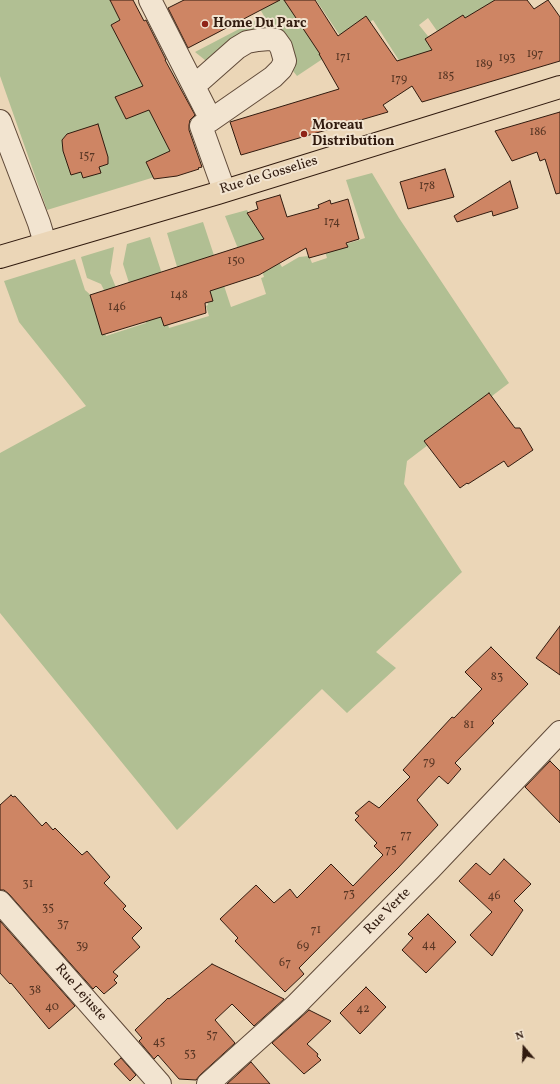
<!DOCTYPE html>
<html>
<head>
<meta charset="utf-8">
<style>
	body { margin:0 }
	#map { position:relative; width:560px; height:1084px; overflow:hidden; background:#ebd6b7; font-family:Vollkorn,serif }
	canvas { display:block }
	.north { position:absolute; left:504px; top:1028px; width:40px; height:40px; -webkit-text-stroke:3px #f2e4d0; paint-order:stroke; rotate:341deg; font-size:11px; font-weight:700; line-height:16px; text-align:center; color:#311b0f }
	.north::after { content:''; display:block; margin:auto; width:14px; height:18px; background:#311b0f; clip-path:polygon(50% 0,100% 100%,50% 72%,0 100%) }
</style>
</head>
<body>
<div id="map">
<canvas width="560" height="1084"></canvas>
<div class="north">N</div>
</div>
<script>
const c = document.querySelector('canvas').getContext('2d');
c.lineJoin = 'round';
function paint(path, color) {
  c.fillStyle = color;
  c.fill(path, 'evenodd');
}
function toPath(rows) {
  const path = new Path2D();
  for (const r of rows) {
    path.moveTo(r[0], r[1]);
    for (let i = 2; i < r.length; i += 2) path.lineTo(r[i], r[i + 1]);
  }
  return path;
}
function trace(path, color, width, dash) {
  c.strokeStyle = color;
  c.lineWidth = width;
  c.lineCap = dash ? 'butt' : 'round';
  c.setLineDash(dash || []);
  c.stroke(path);
}
function write(font, color, halo, rows, align = 'center') {
  c.font = font + ' Vollkorn,serif';
  c.lineWidth = 4;
  c.setLineDash([]);
  c.textBaseline = 'middle';
  c.strokeStyle = halo;
  c.fillStyle = color;
  for (const [text, x, y, turn = 0] of rows) {
    c.save();
    c.translate(x, y);
    c.rotate((+turn || 0) * Math.PI / 180);
    c.textAlign = isNaN(turn) ? turn : align;
    if (halo) c.strokeText(text, 0, 0);
    c.fillText(text, 0, 0);
    c.restore();
  }
}
paint(toPath([
	[0,0,113,0,143,85,184,168,47,210,0,76],
	[255,0,285,0,327,56,297,76,285,61,275,40,215,68,195,52,264,16],
	[316,0,505,0,442,38,428,18,419,25,440,51,411,79,373,20,360,28,357,61],
	[372,173,399,218,509,383,407,461,404,484,462,572,376,652,396,668,347,713,322,689,177,830,0,613,0,453,86,406,19,322,4,281,75,259,85,290,94,298,106,336,146,323,134,285,130,286,123,264,127,244,150,237,162,274,166,318,169,328,209,316,206,306,208,305,197,264,178,270,167,233,203,222,231,307,266,294,261,278,264,277,254,247,239,251,225,216,247,210,282,267,299,257,309,256,312,263,327,258,325,251,365,238,346,180],
	[114,247,110,273,117,290,106,294,101,284,87,278,81,257]
]), '#b1bf93');
const building = toPath([
	[110,0,133,0,144,21,146,20,166,60,165,60,195,115,190,120,189,125,189,130,202,167,198,168,199,169,177,176,154,179,146,162,170,151,149,110,126,119,115,97,143,86,111,25,120,20,110,0],
	[184,0,280,0,188,48,168,8,184,0],
	[284,0,315,0,338,36,366,16,397,61,432,50,425,39,463,15,465,18,495,0,527,0,534,9,548,0,560,17,560,61,422,102,412,86,383,105,388,112,241,155,230,122,339,89,319,54,320,54,284,0],
	[560,112,560,193,556,194,545,159,540,161,537,152,512,161,495,131,560,112],
	[98,124,108,157,108,164,99,167,101,173,83,178,81,172,71,175,63,151,62,140,67,134,98,124],
	[445,169,454,197,408,209,400,182,445,169],
	[510,181,518,208,493,216,492,211,457,222,454,216,510,181],
	[280,195,287,217,319,208,318,205,330,200,331,204,348,199,359,239,346,243,348,247,309,258,306,248,259,275,210,291,213,301,205,303,206,313,164,326,161,317,102,335,90,295,264,239,247,213,258,209,256,202,280,195],
	[489,393,515,428,520,428,533,450,508,467,504,461,468,484,467,483,460,488,424,441,489,393],
	[560,626,560,675,536,658,560,626],
	[491,647,528,684,492,721,494,723,455,763,461,769,448,784,439,776,417,800,438,825,397,869,299,968,304,974,285,992,235,941,238,938,220,919,256,885,274,903,290,889,297,898,331,864,353,886,383,855,374,846,377,843,355,820,359,816,355,813,369,801,379,808,410,777,403,770,452,717,454,718,482,689,465,672,491,647],
	[550,761,560,771,560,823,525,787,550,761],
	[11,795,13,797,15,796,42,826,46,822,53,830,55,828,82,855,87,851,110,877,104,883,126,906,123,909,142,928,132,938,140,947,113,972,118,976,114,980,117,983,104,994,96,986,93,989,9,894,4,890,0,890,0,805,11,795],
	[504,859,531,884,514,901,523,910,492,956,470,935,492,912,459,881,476,863,490,875,504,859],
	[428,914,456,942,426,973,402,950,413,938,408,934,428,914],
	[0,921,75,1006,49,1029,11,983,10,984,0,973,0,921],
	[212,964,284,999,254,1026,232,1004,215,1020,235,1043,200,1075,196,1080,179,1079,158,1055,154,1059,139,1041,142,1038,135,1030,168,998,169,999,212,964],
	[366,987,386,1007,360,1034,340,1013,366,987],
	[309,1010,331,1021,307,1044,318,1054,317,1056,321,1060,304,1074,272,1043,309,1010],
	[121,1058,136,1075,130,1081,114,1064,121,1058],
	[251,1062,270,1084,227,1084,251,1062]
]);
paint(building, '#ce8564');
trace(building, '#311b0f', 1);
const minor = toPath([
	[150,0,211,120,201,126,224,190],
	[194,86,237,48,247,42,258,40,269,39,276,40,281,47,285,61,281,69,273,77,211,120],
	[0,121,39,223,45,243],
	[0,902,160,1084],
	[208,1084,296,1005,430,869,560,732]
]);
const major = toPath([
	[0,257,218,193,560,87]
]);
trace(minor, '#604a39', 24);
trace(major, '#311b0f', 24);
trace(minor, '#f2e4d0', 22);
trace(major, '#ebd6b7', 22);
for (const [x, y, r, color] of [
	[205,24,4,"#8f2418"],
	[304,134,4,"#8f2418"]
]) {
  const dot = new Path2D();
  dot.arc(x, y, r, 0, 2 * Math.PI);
  c.fillStyle = color;
  c.fill(dot);
  trace(dot, '#f2e4d0', 1.5);
}
write('12px', '#583624', null, [
	["197",535,55],
	["171",343,58],
	["193",507,59],
	["189",484,65],
	["185",446,77],
	["179",399,80],
	["186",538,133],
	["157",87,157],
	["178",427,187],
	["174",332,223],
	["150",236,262],
	["148",179,296],
	["146",117,308],
	["83",497,678],
	["81",469,726],
	["79",429,763],
	["77",406,836],
	["75",391,851],
	["31",28,885],
	["73",349,895],
	["46",494,897],
	["35",48,909],
	["37",63,925],
	["71",316,931],
	["44",429,946],
	["39",82,947],
	["69",303,947],
	["67",285,964],
	["38",35,991],
	["40",52,1008],
	["42",363,1010],
	["57",212,1036],
	["45",159,1043],
	["53",190,1055]
]);
write('bold 14px', '#311b0f', '#f2e4d0', [
	["Home Du Parc",213,24],
	["Moreau",312,126],
	["Distribution",312,142]
], 'left');
write('14px', '#311b0f', '#f2e4d0', [
	["Rue de Gosselies",269,176,-17],
	["Rue Verte",388,912,-45],
	["Rue Lejuste",80,993,49]
]);
</script>
</body>
</html>
